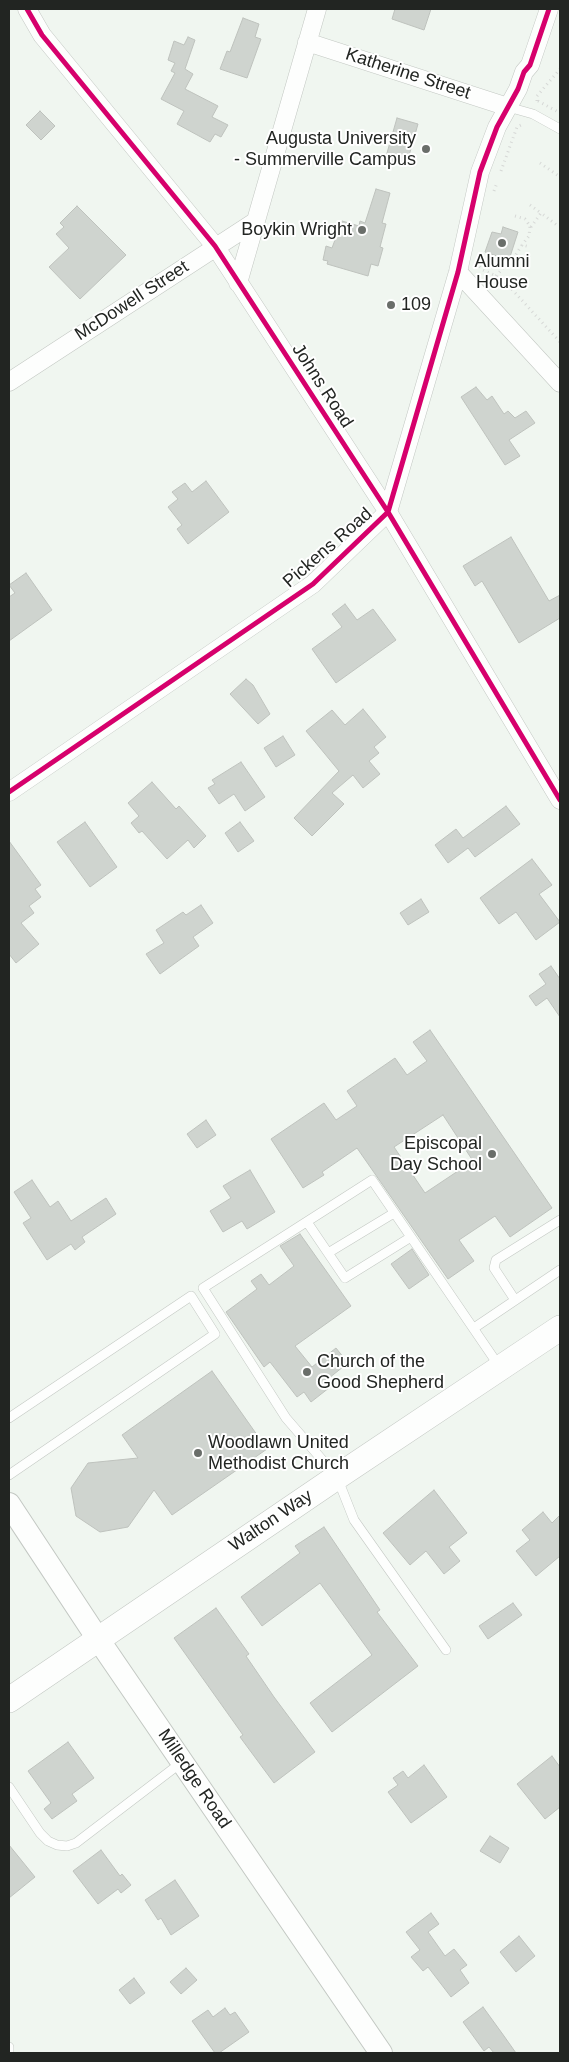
<!DOCTYPE html>
<html>
<head>
<meta charset="utf-8">
<style>
	body { margin:0 }
	#map { position:relative; width:569px; height:2062px; overflow:hidden; background:#f0f6f0; font-family:Arial,sans-serif }
	canvas { display:block }
	.frame { position:absolute; inset:0; border:10px solid #222522; pointer-events:none }
</style>
</head>
<body>
<div id="map">
<canvas width="569" height="2062"></canvas>
<div class="frame"></div>
</div>
<script>
const c = document.querySelector('canvas').getContext('2d');
c.lineJoin = 'round';
function paint(path, color) {
  c.fillStyle = color;
  c.fill(path, 'evenodd');
}
function toPath(rows) {
  const path = new Path2D();
  for (const r of rows) {
    path.moveTo(r[0], r[1]);
    for (let i = 2; i < r.length; i += 2) path.lineTo(r[i], r[i + 1]);
  }
  return path;
}
function trace(path, color, width, dash) {
  c.strokeStyle = color;
  c.lineWidth = width;
  c.lineCap = dash ? 'butt' : 'round';
  c.setLineDash(dash || []);
  c.stroke(path);
}
function write(font, color, halo, rows, align = 'center') {
  c.font = font + ' Arial,sans-serif';
  c.lineWidth = 4;
  c.setLineDash([]);
  c.textBaseline = 'middle';
  c.strokeStyle = halo;
  c.fillStyle = color;
  for (const [text, x, y, turn = 0] of rows) {
    c.save();
    c.translate(x, y);
    c.rotate((+turn || 0) * Math.PI / 180);
    c.textAlign = isNaN(turn) ? turn : align;
    if (halo) c.strokeText(text, 0, 0);
    c.fillText(text, 0, 0);
    c.restore();
  }
}
const building = toPath([
	[395,9,431,9,424,30,392,19,395,9],
	[243,18,259,24,255,37,261,39,247,78,220,69,227,51,230,52,243,18],
	[188,37,195,40,185,69,193,74,185,89,218,106,212,117,228,125,221,137,215,134,210,142,177,124,184,111,161,99,175,73,171,71,175,63,168,60,174,41,184,45,188,37],
	[40,111,55,126,41,140,26,125,40,111],
	[397,118,418,124,406,166,385,160,397,118],
	[376,189,390,193,382,223,386,224,380,247,383,248,378,266,371,264,368,276,327,264,328,261,323,260,326,246,332,248,342,221,359,226,360,221,365,223,376,189],
	[77,206,126,255,80,299,49,267,69,248,56,234,64,227,60,223,77,206],
	[503,227,518,232,509,260,485,252,492,232,501,234,503,227],
	[476,387,487,400,492,396,504,414,508,411,515,418,526,411,535,423,509,440,520,456,505,465,461,397,476,387],
	[206,481,229,512,188,544,177,529,182,525,168,507,178,499,172,492,185,483,192,492,206,481],
	[511,537,549,601,560,595,560,618,519,643,482,581,475,586,463,566,511,537],
	[26,573,52,610,9,641,9,597,15,593,9,585,26,573],
	[345,604,357,620,373,609,396,640,336,683,312,649,342,627,332,614,345,604],
	[246,679,253,685,270,714,258,724,230,694,246,679],
	[363,709,386,737,374,747,379,753,369,761,380,774,363,788,353,775,332,793,344,804,312,836,294,818,339,771,306,731,332,710,345,725,363,709],
	[283,736,295,755,276,767,264,748,283,736],
	[241,762,265,797,245,811,234,794,219,804,208,788,215,784,212,780,241,762],
	[152,782,176,809,179,806,206,836,194,848,188,840,167,859,142,831,139,833,131,823,139,816,128,803,152,782],
	[506,806,520,824,475,857,468,848,448,863,435,845,456,829,463,838,506,806],
	[85,822,117,867,90,887,57,842,85,822],
	[240,822,254,841,238,852,225,833,240,822],
	[9,841,41,885,35,889,41,897,29,906,34,913,21,923,39,944,16,963,9,954,9,841],
	[532,859,552,885,539,894,560,922,536,940,516,912,499,924,480,898,532,859],
	[421,899,429,912,408,925,400,913,421,899],
	[201,905,213,923,193,937,199,946,160,974,146,954,164,943,156,930,183,912,186,915,201,905],
	[551,966,560,979,560,1017,547,998,536,1006,529,996,546,984,539,974,551,966],
	[430,1030,552,1208,510,1237,495,1216,459,1240,474,1261,448,1279,357,1148,322,1172,324,1175,303,1188,271,1139,324,1103,336,1120,357,1106,347,1091,395,1058,407,1075,427,1061,413,1042,430,1030],
	[443,1115,473,1161,425,1193,394,1147,443,1115],
	[206,1120,216,1135,197,1148,187,1134,206,1120],
	[250,1170,275,1212,247,1229,242,1221,223,1232,210,1211,231,1198,223,1186,250,1170],
	[32,1180,50,1207,58,1201,71,1221,106,1198,116,1214,82,1237,85,1242,75,1250,71,1244,47,1260,23,1223,31,1218,14,1192,32,1180],
	[300,1234,351,1306,295,1346,312,1367,336,1348,348,1363,329,1378,334,1384,311,1402,304,1392,297,1397,270,1362,264,1367,226,1312,257,1289,251,1281,261,1274,269,1285,294,1266,280,1246,300,1234],
	[412,1249,429,1275,409,1289,391,1264,412,1249],
	[212,1371,267,1449,172,1515,154,1490,128,1527,100,1532,76,1516,71,1488,88,1463,138,1458,122,1435,212,1371],
	[434,1490,467,1533,449,1547,460,1561,444,1574,426,1551,410,1565,383,1533,434,1490],
	[543,1512,552,1523,560,1515,560,1556,536,1576,516,1551,530,1540,522,1530,543,1512],
	[324,1527,380,1610,377,1612,418,1666,332,1732,310,1703,372,1655,320,1583,262,1626,241,1597,300,1553,295,1546,324,1527],
	[513,1603,522,1615,488,1639,479,1626,513,1603],
	[216,1608,249,1654,246,1656,274,1697,315,1752,274,1783,240,1737,243,1735,174,1638,216,1608],
	[68,1742,94,1778,72,1794,77,1801,52,1819,44,1809,51,1803,28,1771,68,1742],
	[552,1756,560,1767,560,1807,545,1819,517,1784,552,1756],
	[424,1765,447,1797,411,1823,388,1792,398,1785,393,1778,403,1771,408,1778,424,1765],
	[490,1836,509,1848,500,1863,480,1851,490,1836],
	[9,1845,35,1877,9,1898,9,1845],
	[101,1850,120,1876,122,1874,131,1885,121,1893,118,1889,98,1904,73,1871,101,1850],
	[175,1880,199,1916,171,1935,161,1918,158,1920,145,1900,175,1880],
	[431,1913,439,1924,428,1932,445,1956,454,1949,467,1965,460,1970,469,1983,451,1997,428,1967,423,1971,411,1957,420,1950,406,1932,431,1913],
	[519,1936,535,1956,516,1972,500,1952,519,1936],
	[186,1968,197,1980,181,1994,170,1982,186,1968],
	[134,1978,145,1993,130,2004,119,1990,134,1978],
	[483,2007,504,2036,516,2053,494,2053,489,2047,484,2051,463,2022,483,2007],
	[225,2008,230,2015,235,2012,249,2032,219,2053,215,2053,192,2021,208,2010,213,2017,225,2008]
]);
paint(building, '#cfd4cf');
trace(building, '#bec2bd', 1);
const service = toPath([
	[508,107,533,114,560,129],
	[307,1222,345,1278,411,1237],
	[328,1253,394,1213],
	[515,1300,494,1268,496,1260,560,1220],
	[474,1328,560,1270],
	[9,1418,191,1296,215,1334,9,1475],
	[446,1650,354,1520,337,1477,286,1418,203,1288,372,1180,499,1366],
	[9,1787,40,1833,48,1841,57,1845,67,1846,76,1843,182,1762],
	[9,2047,9,2052]
]);
const minor = toPath([
	[27,9,42,35,215,246,388,512,560,800],
	[307,42,508,107],
	[458,272,560,383],
	[238,283,317,9],
	[9,382,256,221],
	[9,792,313,584,388,512,458,272,480,172,497,127,518,89,524,72,530,65,549,9]
]);
const tertiary = toPath([
	[9,1504,98,1639,381,2053]
]);
const secondary = toPath([
	[9,1700,337,1477,560,1328]
]);
trace(service, '#c3c8c3', 10);
trace(minor, '#c3c8c3', 19);
trace(tertiary, '#c3c8c3', 24);
trace(secondary, '#c3c8c3', 26);
trace(toPath([
	[537,101,537,96,560,69],
	[538,101,560,113],
	[540,163,560,177],
	[501,171,517,127,523,124],
	[494,191,497,183],
	[530,205,541,213],
	[515,216,525,219,530,226,529,236,522,245],
	[531,227,541,213,558,226],
	[476,263,483,270,496,276,507,284,560,342],
	[496,276,504,267,510,264,522,245,530,247]
]), '#d6d8d6', 3, [1, 4]);
trace(service, '#fdfefd', 9);
trace(minor, '#fdfefd', 18);
trace(tertiary, '#fdfefd', 22);
trace(secondary, '#fdfefd', 25);
trace(toPath([
	[27,9,42,35,215,246,388,512,560,800],
	[9,792,313,584,388,512,458,272,480,172,497,127,518,89,524,72,530,65,549,9]
]), '#d6006c', 5);
for (const [x, y, r, color] of [
	[426,149,5,"#6a6e6a"],
	[362,230,5,"#6a6e6a"],
	[502,243,5,"#6a6e6a"],
	[391,305,5,"#6a6e6a"],
	[492,1154,5,"#6a6e6a"],
	[307,1372,5,"#6a6e6a"],
	[198,1453,5,"#6a6e6a"]
]) {
  const dot = new Path2D();
  dot.arc(x, y, r, 0, 2 * Math.PI);
  c.fillStyle = color;
  c.fill(dot);
  trace(dot, '#fff', 2);
}
write('18px', '#222522', '#fff', [
	["Katherine Street",408,74,18],
	["McDowell Street",132,301,-33],
	["Johns Road",322,386,57],
	["Pickens Road",328,548,-41],
	["Walton Way",271,1521,-34],
	["Milledge Road",194,1779,56]
]);
write('18px', '#222522', '#fff', [
	["Augusta University",416,139],
	["- Summerville Campus",416,160],
	["Boykin Wright",352,230],
	["Alumni",502,262,"center"],
	["House",502,283,"center"],
	["109",401,305,"left"],
	["Episcopal",482,1144],
	["Day School",482,1165],
	["Church of the",317,1362,"left"],
	["Good Shepherd",317,1383,"left"],
	["Woodlawn United",208,1443,"left"],
	["Methodist Church",208,1464,"left"]
], 'right');
</script>
</body>
</html>
